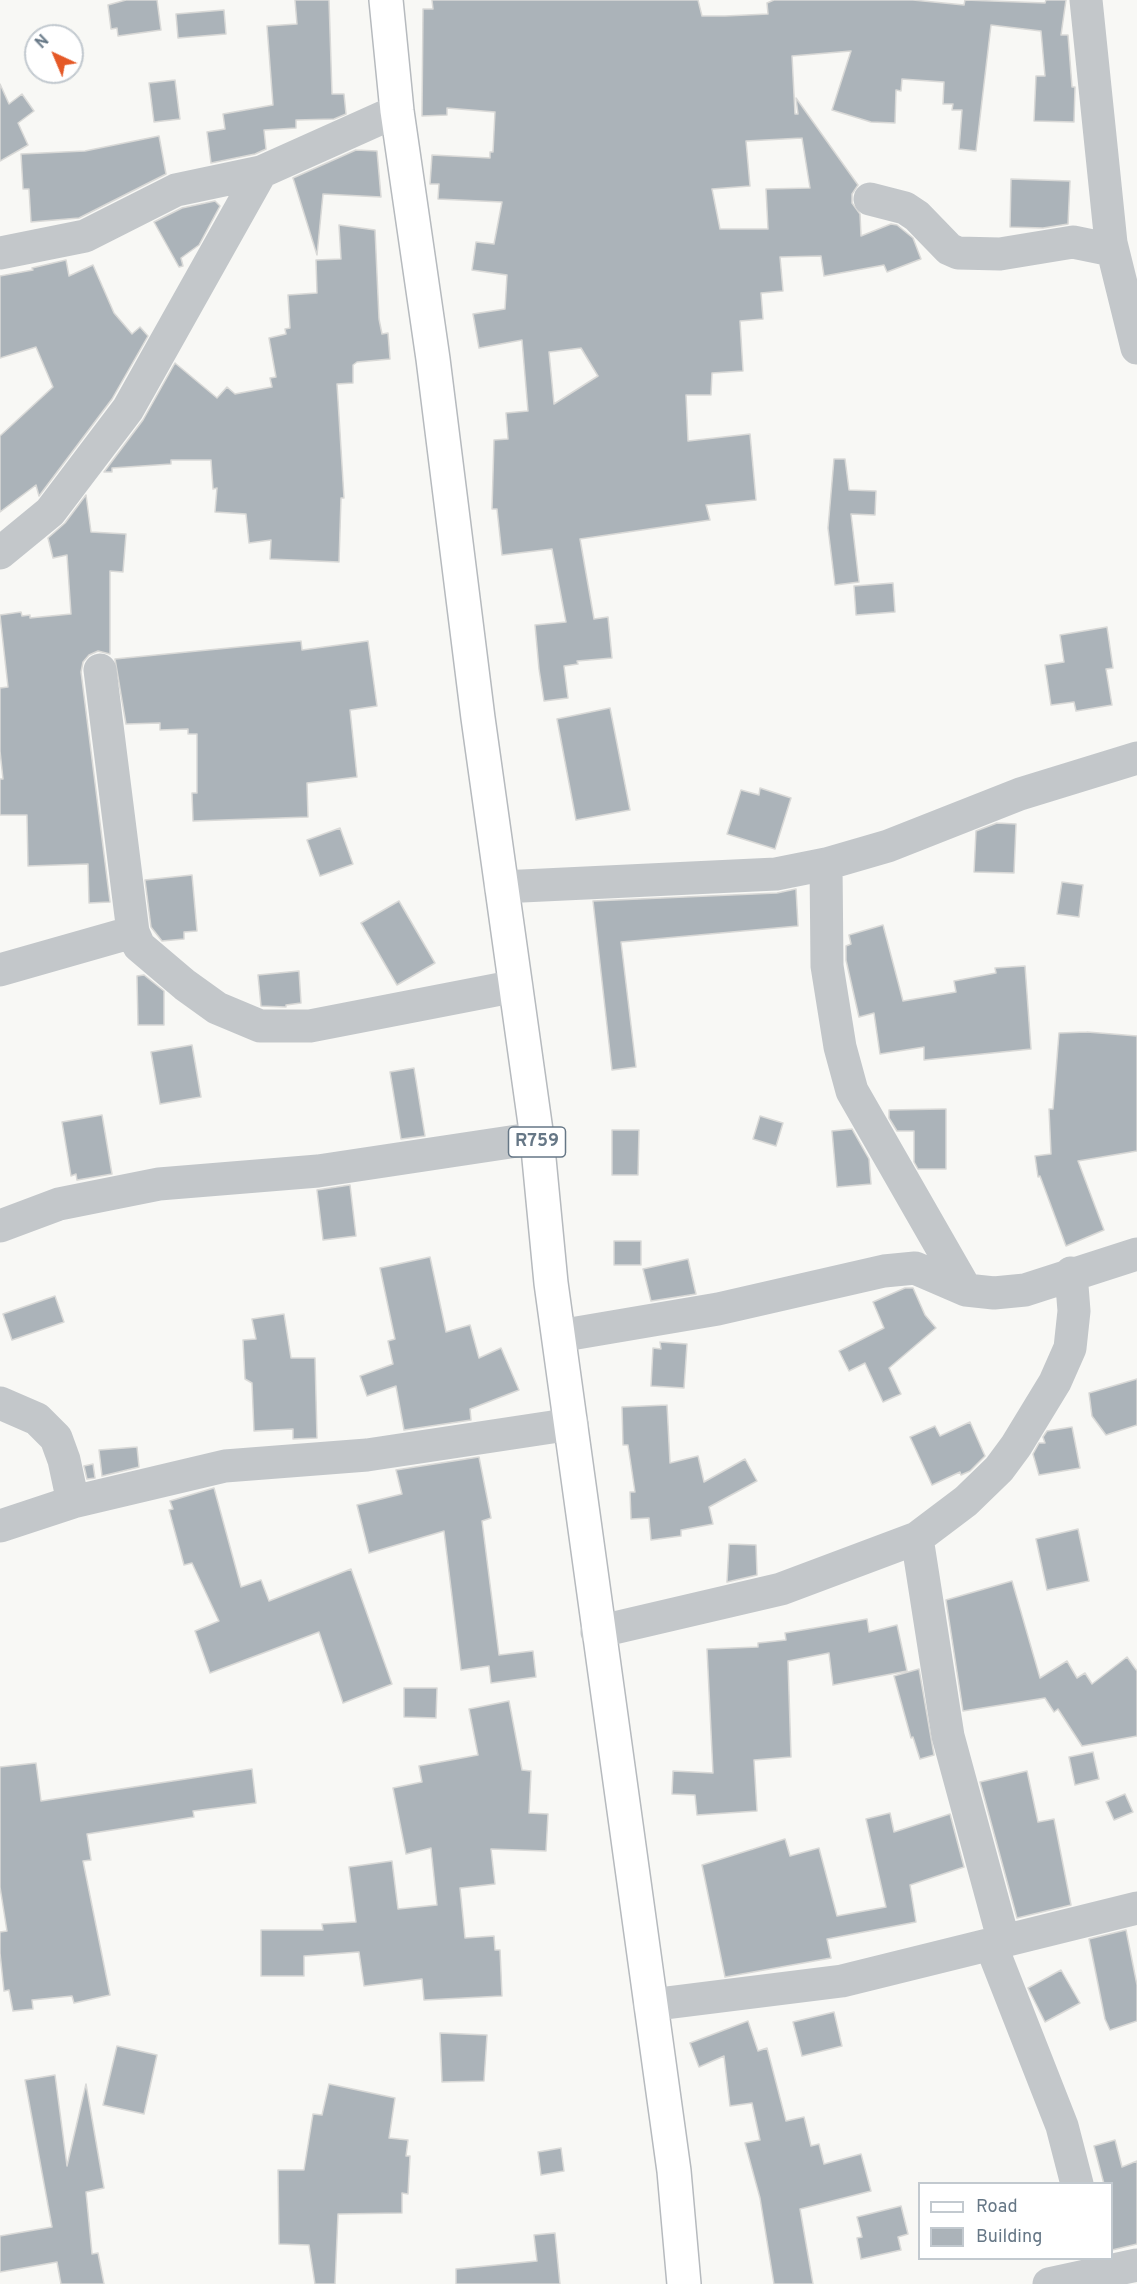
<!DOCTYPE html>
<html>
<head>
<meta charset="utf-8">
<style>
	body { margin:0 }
	#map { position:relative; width:1137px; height:2284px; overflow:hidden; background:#f8f8f5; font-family:Overpass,sans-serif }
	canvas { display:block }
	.legend { position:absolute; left:918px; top:2182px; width:195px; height:78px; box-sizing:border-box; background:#fff; border:2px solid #c2c9cf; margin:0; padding:8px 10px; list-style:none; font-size:18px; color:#667786 }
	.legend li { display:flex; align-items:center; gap:12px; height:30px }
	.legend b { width:30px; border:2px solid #c2c9cf }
	.north { position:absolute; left:24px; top:24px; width:60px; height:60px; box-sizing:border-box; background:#fff; border:2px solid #c2c9cf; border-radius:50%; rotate:316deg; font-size:16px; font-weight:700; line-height:24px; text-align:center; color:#667786 }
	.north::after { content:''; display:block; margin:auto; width:21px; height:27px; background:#e55927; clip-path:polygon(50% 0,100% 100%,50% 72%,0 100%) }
</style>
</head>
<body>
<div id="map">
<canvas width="1137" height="2284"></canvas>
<ul class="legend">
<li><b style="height:8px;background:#fff"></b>Road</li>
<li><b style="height:16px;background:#abb3b9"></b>Building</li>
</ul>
<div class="north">N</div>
</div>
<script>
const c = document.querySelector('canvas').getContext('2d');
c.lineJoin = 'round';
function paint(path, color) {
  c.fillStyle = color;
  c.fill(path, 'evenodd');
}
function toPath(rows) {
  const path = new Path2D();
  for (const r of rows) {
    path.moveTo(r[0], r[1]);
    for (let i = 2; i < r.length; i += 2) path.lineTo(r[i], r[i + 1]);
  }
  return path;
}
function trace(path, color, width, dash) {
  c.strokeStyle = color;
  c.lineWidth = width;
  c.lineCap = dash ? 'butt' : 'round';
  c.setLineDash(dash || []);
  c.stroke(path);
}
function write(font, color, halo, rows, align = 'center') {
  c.font = font + ' Overpass,sans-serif';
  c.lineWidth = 6;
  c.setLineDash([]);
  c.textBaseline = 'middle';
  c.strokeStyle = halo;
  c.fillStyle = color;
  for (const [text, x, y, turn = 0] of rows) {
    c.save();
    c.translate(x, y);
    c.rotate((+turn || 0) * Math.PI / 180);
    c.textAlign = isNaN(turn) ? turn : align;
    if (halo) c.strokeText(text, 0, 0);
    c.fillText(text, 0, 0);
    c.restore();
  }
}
const building = toPath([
	[126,0,157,0,161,30,118,36,117,28,111,29,108,5,126,0],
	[295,0,329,0,332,94,344,94,346,114,334,119,296,120,296,128,264,130,266,149,255,154,211,163,207,132,225,129,223,114,273,105,267,26,297,24,295,0],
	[432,0,698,0,702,16,725,16,768,14,767,3,774,0,913,0,964,5,965,0,1045,3,1046,0,1066,0,1061,35,1068,35,1072,87,1075,87,1074,122,1034,121,1036,76,1045,76,1041,31,991,25,976,151,959,149,962,110,952,110,953,104,943,104,944,82,902,79,901,91,896,90,895,123,871,122,832,110,851,51,792,56,795,114,798,114,796,98,858,185,852,194,852,203,860,214,861,236,891,224,897,225,913,238,921,259,887,272,884,265,824,276,821,256,780,257,783,291,761,293,763,319,740,321,743,371,712,373,711,395,686,395,688,441,750,434,756,500,706,505,710,520,580,539,594,619,608,617,612,658,577,661,578,664,564,666,568,698,544,701,539,669,535,625,566,622,552,549,502,555,497,509,492,509,494,440,508,439,506,413,528,411,522,340,479,348,473,314,505,309,507,275,472,270,476,242,494,244,502,202,438,199,439,184,430,184,432,155,490,158,490,152,493,152,495,112,447,108,447,115,422,116,423,9,433,9,432,0],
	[802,138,810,188,766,189,768,229,720,229,712,189,750,186,746,141,802,138],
	[581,348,598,376,554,404,549,352,581,348],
	[224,10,226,34,178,38,176,14,224,10],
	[175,80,180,119,154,122,149,83,175,80],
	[0,84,9,104,22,94,34,111,18,123,28,145,0,161,0,84],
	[159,136,166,174,79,218,31,222,29,189,23,189,21,154,85,151,159,136],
	[356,150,377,151,381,197,323,194,317,255,293,178,356,150],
	[1011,179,1070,181,1068,224,1043,228,1010,227,1011,179],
	[215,201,220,206,199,245,181,258,183,266,179,267,154,222,182,208,215,201],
	[339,225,375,230,379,319,382,334,388,333,390,359,357,362,353,365,353,383,337,384,344,498,341,498,339,562,270,559,271,540,249,543,246,514,215,512,217,488,213,489,211,460,171,460,171,464,112,468,112,472,104,472,143,420,175,363,217,398,227,387,235,394,272,387,270,378,276,377,269,338,286,334,285,329,290,328,288,295,317,293,316,260,341,259,339,225],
	[66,260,69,276,93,265,114,313,132,334,140,327,148,336,112,399,39,496,36,485,0,512,0,436,53,387,36,347,0,358,0,276,33,270,32,268,66,260],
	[834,459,845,459,849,490,876,491,875,515,851,514,859,582,835,585,828,528,834,459],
	[86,495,91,532,126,534,123,572,110,571,110,654,98,651,89,655,83,662,81,672,110,902,89,903,88,864,28,866,27,815,0,815,0,779,3,779,0,751,0,688,8,687,0,615,21,612,22,616,30,615,30,618,71,614,67,555,53,558,48,538,65,523,86,495],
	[893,583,895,612,856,615,854,586,893,583],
	[1107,627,1113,668,1106,669,1112,705,1076,711,1074,702,1051,705,1045,665,1064,662,1060,635,1107,627],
	[301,641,302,650,368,641,377,706,350,710,357,777,307,783,308,817,193,821,192,793,197,793,197,734,188,734,188,729,160,730,160,723,126,724,115,659,301,641],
	[610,708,630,810,576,820,557,719,610,708],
	[760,788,791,798,775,849,727,834,741,790,759,795,760,788],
	[997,823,1016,824,1014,873,974,872,976,831,997,823],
	[340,828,353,864,320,876,307,840,340,828],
	[192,875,197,931,184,932,184,939,162,941,151,927,145,880,192,875],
	[1062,882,1083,885,1079,917,1057,914,1062,882],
	[796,889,798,926,621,942,636,1067,612,1070,593,901,777,893,796,889],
	[399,901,435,963,397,985,361,923,399,901],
	[883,925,903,1001,956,992,954,981,996,973,995,968,1025,966,1031,1049,924,1060,924,1047,880,1054,874,1013,859,1017,846,960,846,946,851,944,849,935,883,925],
	[299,971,301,1003,286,1005,286,1007,261,1006,258,975,299,971],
	[137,976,144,975,164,991,164,1025,138,1025,137,976],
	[1087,1032,1137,1036,1137,1151,1078,1161,1104,1230,1066,1246,1040,1176,1038,1177,1035,1156,1051,1154,1049,1109,1053,1109,1059,1033,1087,1032],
	[192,1045,201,1097,160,1104,151,1052,192,1045],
	[414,1068,425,1136,401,1139,390,1072,414,1068],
	[943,1109,946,1109,946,1169,918,1169,914,1162,914,1131,897,1131,889,1118,889,1110,943,1109],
	[102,1115,112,1174,77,1180,76,1174,71,1176,62,1122,102,1115],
	[760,1116,783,1123,776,1146,753,1139,760,1116],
	[852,1129,869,1159,871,1184,837,1187,832,1131,852,1129],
	[612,1130,639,1130,638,1175,612,1175,612,1130],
	[350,1185,356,1236,323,1240,317,1190,350,1185],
	[614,1241,641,1241,641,1265,614,1265,614,1241],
	[430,1257,446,1332,470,1325,479,1358,501,1348,519,1390,470,1409,471,1420,404,1430,396,1386,367,1396,360,1376,393,1364,388,1341,395,1339,380,1268,430,1257],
	[688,1259,696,1294,651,1301,643,1269,688,1259],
	[905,1288,913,1288,925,1315,936,1328,889,1368,901,1394,883,1402,865,1363,849,1371,839,1351,884,1328,873,1302,905,1288],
	[55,1296,64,1322,12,1340,3,1314,55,1296],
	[284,1314,291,1358,315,1358,317,1438,293,1439,293,1429,254,1431,252,1383,245,1379,243,1340,256,1339,252,1319,284,1314],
	[660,1342,687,1344,684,1388,651,1386,653,1348,661,1349,660,1342],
	[1137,1379,1137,1425,1106,1435,1092,1416,1089,1393,1137,1379],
	[667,1405,670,1463,698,1456,704,1482,745,1459,757,1481,709,1507,713,1524,681,1530,681,1536,651,1540,649,1518,631,1519,630,1492,635,1492,628,1445,623,1445,622,1407,667,1405],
	[970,1422,985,1456,970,1471,961,1475,960,1472,932,1485,910,1437,935,1426,940,1436,970,1422],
	[1072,1427,1080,1468,1039,1475,1033,1454,1039,1443,1045,1443,1043,1437,1047,1431,1072,1427],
	[137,1447,139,1467,102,1476,99,1450,137,1447],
	[479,1457,491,1518,482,1521,499,1655,533,1651,536,1677,491,1683,489,1666,461,1670,444,1531,369,1553,357,1505,402,1494,396,1470,479,1457],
	[93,1464,95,1478,87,1479,84,1466,93,1464],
	[214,1488,241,1587,261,1580,269,1601,351,1569,392,1684,343,1703,319,1632,210,1673,195,1631,219,1621,192,1563,184,1565,169,1510,173,1509,170,1501,214,1488],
	[1078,1529,1089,1581,1047,1590,1036,1539,1078,1529],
	[729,1544,756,1545,757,1575,727,1582,729,1544],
	[1012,1581,1040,1678,1067,1661,1077,1678,1085,1673,1092,1684,1127,1657,1137,1671,1137,1736,1082,1746,1058,1709,1054,1712,1045,1698,963,1711,946,1600,1012,1581],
	[867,1619,869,1632,897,1625,907,1671,833,1685,829,1653,788,1661,791,1757,754,1760,757,1811,697,1815,695,1795,672,1794,673,1771,713,1773,707,1649,758,1647,758,1643,786,1640,785,1633,867,1619],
	[919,1669,934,1755,920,1759,913,1737,911,1738,894,1676,919,1669],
	[404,1688,437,1688,436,1718,404,1717,404,1688],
	[509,1701,522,1770,531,1771,529,1813,548,1814,546,1851,491,1849,495,1884,460,1888,465,1938,494,1936,495,1950,500,1950,502,1996,424,2000,422,1979,364,1986,359,1952,304,1956,304,1976,261,1976,261,1930,323,1930,322,1924,356,1922,349,1867,392,1861,398,1909,437,1905,431,1848,406,1854,393,1788,422,1782,419,1766,478,1755,469,1709,509,1701],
	[1093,1752,1099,1779,1075,1785,1069,1757,1093,1752],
	[36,1763,41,1801,252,1769,256,1803,193,1811,194,1817,87,1834,91,1860,83,1861,110,1995,74,2003,72,1996,32,2000,33,2009,13,2011,9,1990,4,1991,0,1953,0,1932,7,1931,0,1887,0,1767,36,1763],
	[1027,1771,1038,1822,1054,1819,1071,1905,1017,1918,980,1782,1027,1771],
	[1125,1794,1133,1812,1114,1820,1106,1802,1125,1794],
	[890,1813,894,1832,950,1814,964,1867,910,1885,916,1922,827,1939,831,1958,725,1977,702,1865,785,1839,790,1856,819,1848,837,1916,886,1907,866,1819,890,1813],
	[1126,1930,1137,1985,1137,2021,1110,2030,1105,2019,1089,1939,1126,1930],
	[1061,1970,1080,2003,1045,2022,1028,1988,1061,1970],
	[834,2012,842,2046,802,2056,793,2022,834,2012],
	[748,2021,758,2051,767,2048,786,2121,804,2117,811,2146,819,2144,824,2164,861,2154,871,2191,800,2209,813,2284,774,2284,760,2198,745,2143,760,2140,752,2103,730,2106,724,2056,699,2067,690,2043,748,2021],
	[440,2033,487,2035,484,2081,442,2082,440,2033],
	[117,2046,157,2055,144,2114,103,2105,117,2046],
	[55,2075,67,2166,86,2084,104,2188,86,2192,92,2254,98,2253,104,2284,61,2284,57,2262,0,2272,0,2236,52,2227,25,2080,55,2075],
	[329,2084,395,2098,389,2138,408,2140,406,2156,410,2156,408,2194,402,2193,402,2213,338,2214,335,2284,315,2284,309,2245,279,2244,278,2170,304,2170,313,2114,322,2115,329,2084],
	[1115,2140,1122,2167,1137,2161,1137,2244,1112,2250,1112,2184,1104,2184,1094,2146,1115,2140],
	[561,2148,564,2171,541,2175,538,2152,561,2148],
	[901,2206,908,2234,898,2237,901,2250,861,2259,857,2238,862,2237,857,2217,901,2206],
	[555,2233,560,2284,456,2284,456,2269,537,2261,534,2235,555,2233]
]);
paint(building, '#abb3b9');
trace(building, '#d9d9d7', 1.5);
const major = toPath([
	[386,0,397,111,433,359,478,718,537,1138,551,1283,674,2171,684,2284]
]);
trace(major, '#b6babe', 36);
trace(toPath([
	[1086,0,1111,243,1137,348],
	[870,199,905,208,917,216,949,249,958,253,1000,254,1073,242,1112,250],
	[0,253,85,236,176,190,261,172,397,111],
	[0,553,50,512,128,409,261,172],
	[100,670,133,932,139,946,185,985,217,1008,260,1026,310,1026,516,986],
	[826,864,827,966,840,1047,852,1091,966,1290],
	[501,887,776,874,826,864,888,846,1020,794,1137,758],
	[0,970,133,932],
	[0,1226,59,1204,159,1184,318,1171,537,1138],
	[559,1336,718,1309,884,1271,915,1268,966,1290,994,1293,1025,1290,1137,1254],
	[0,1403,37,1419,56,1438,64,1460,73,1502],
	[0,1526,73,1502,225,1466,367,1455,572,1424],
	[917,1538,948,1736,1004,1942],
	[597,1632,781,1589,917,1538,966,1501,999,1469,1016,1446,1055,1382,1070,1348,1074,1311,1071,1273],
	[991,1945,1062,2126,1077,2184],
	[650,2005,842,1981,1137,1908],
	[1049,2284,1137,2265]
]), '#c3c7ca', 33);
trace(major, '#fff', 33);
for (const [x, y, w] of [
	[537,1142,57]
]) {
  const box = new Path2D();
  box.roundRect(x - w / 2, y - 15, w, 30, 4.5);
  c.fillStyle = '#fff';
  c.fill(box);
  trace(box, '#667786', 1.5);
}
write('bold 18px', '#667786', null, [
	["R759",537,1142]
]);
</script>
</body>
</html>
